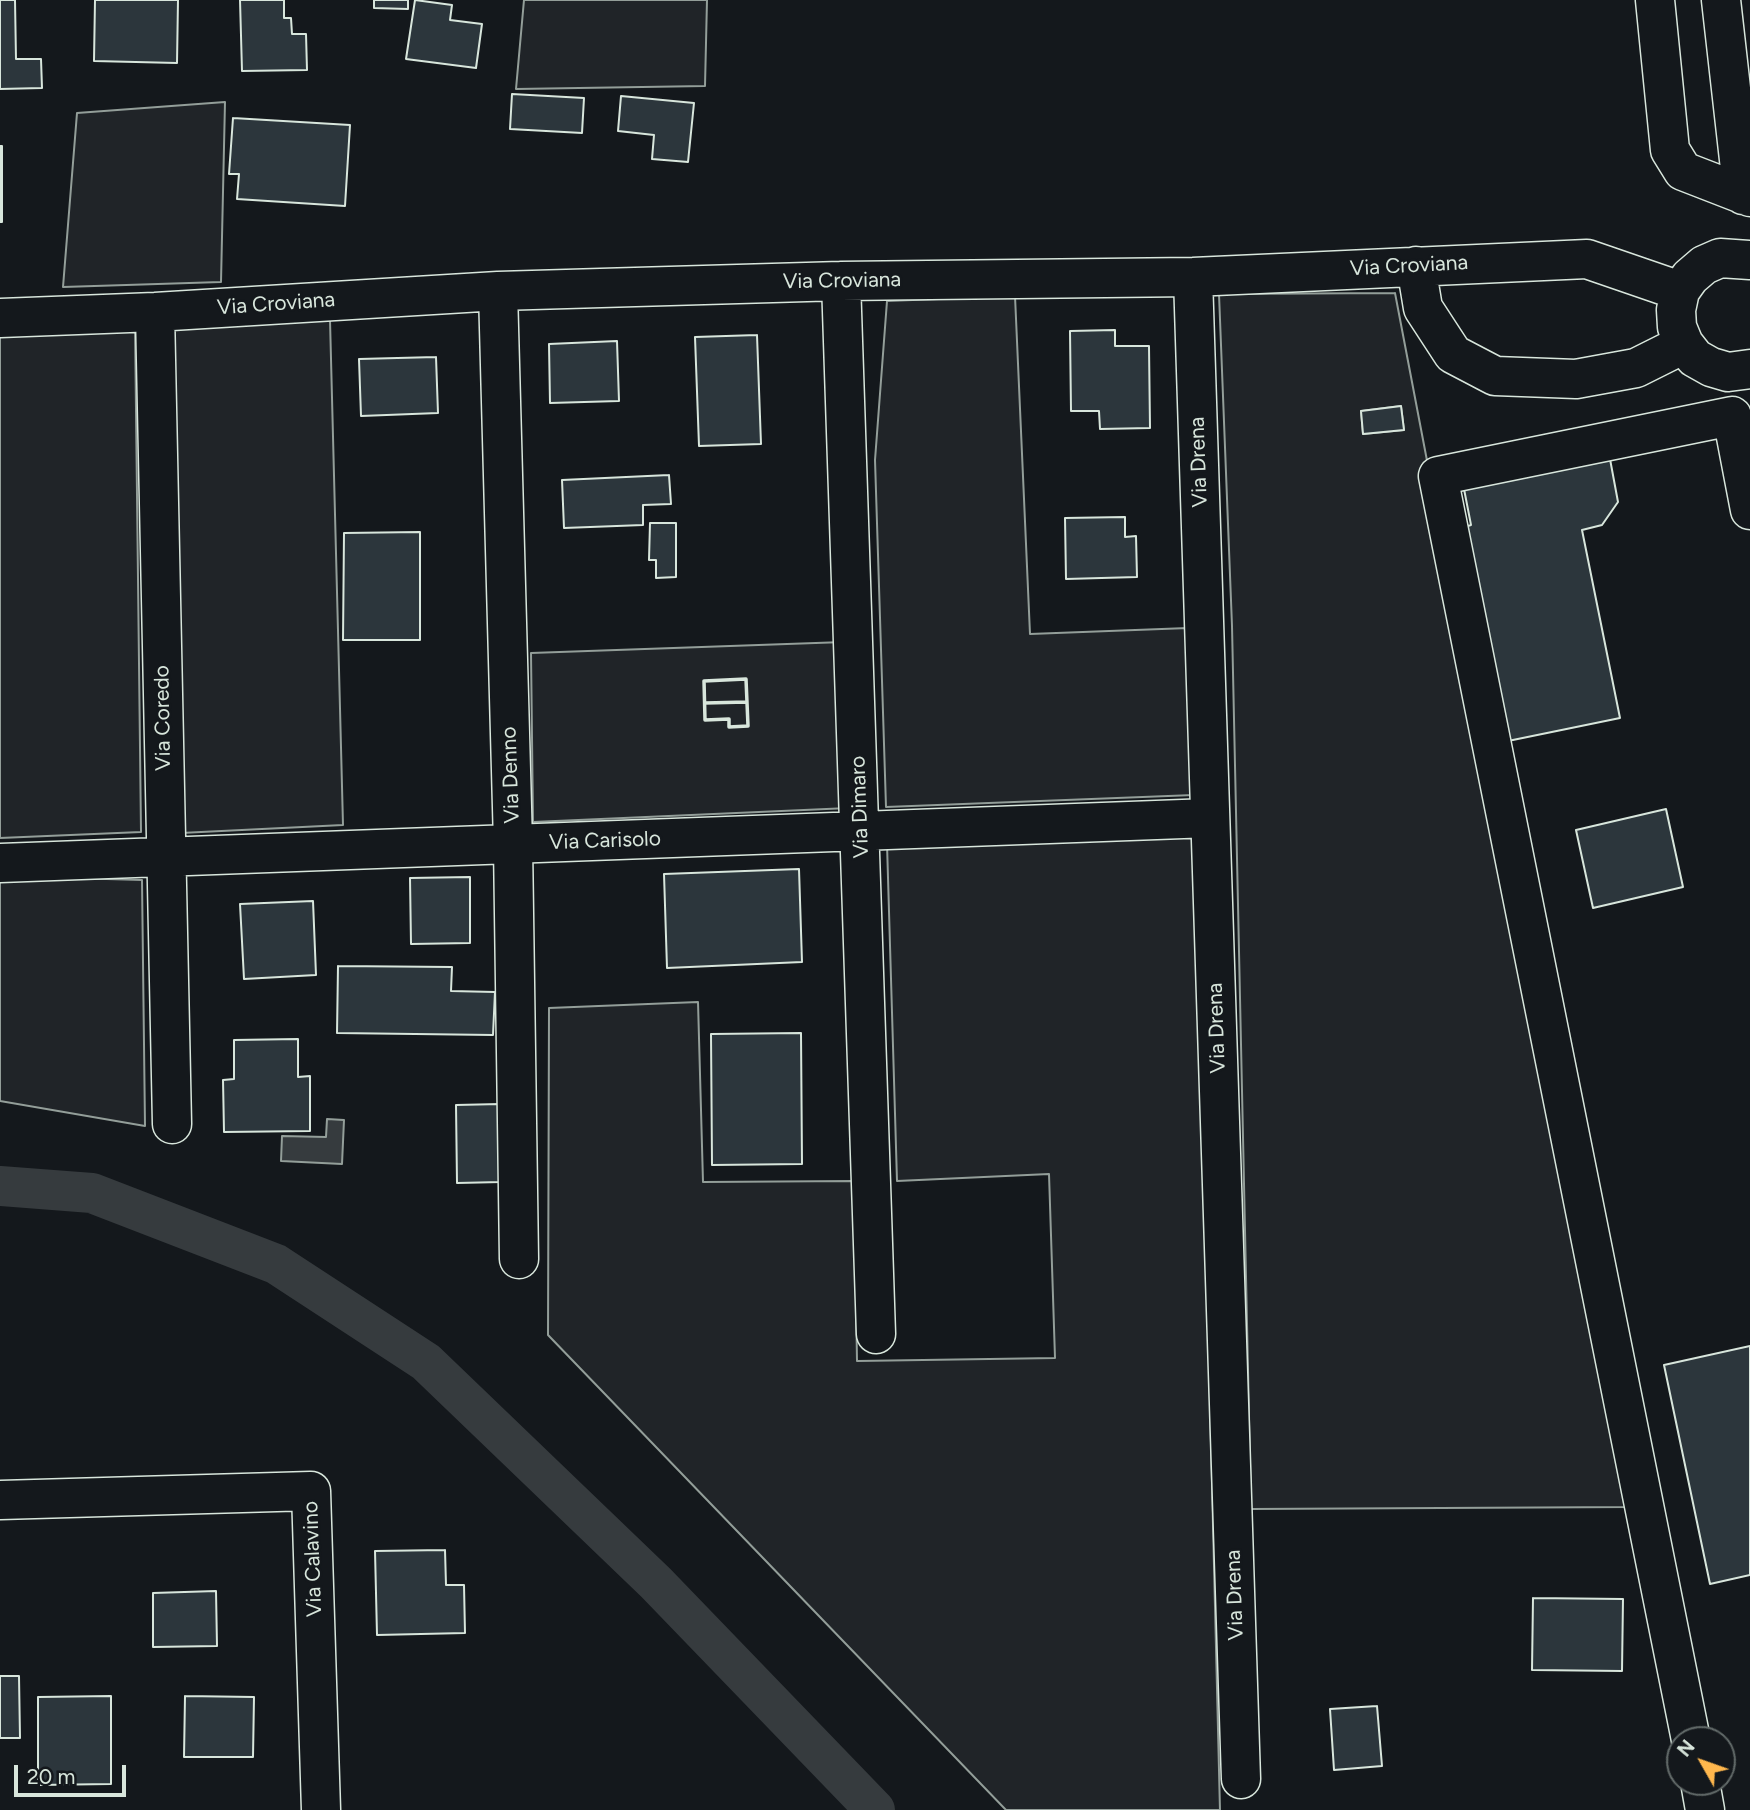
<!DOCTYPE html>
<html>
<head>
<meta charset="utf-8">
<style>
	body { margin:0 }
	#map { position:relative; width:1750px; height:1810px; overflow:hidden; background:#14181c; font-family:Figtree,sans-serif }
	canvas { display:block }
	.north { position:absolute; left:1666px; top:1726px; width:70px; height:70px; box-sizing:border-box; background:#14181c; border:2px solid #626a69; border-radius:50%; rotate:310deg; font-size:19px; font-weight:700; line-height:28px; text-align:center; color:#d8e6dc }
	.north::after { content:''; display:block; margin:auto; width:24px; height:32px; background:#ffb74d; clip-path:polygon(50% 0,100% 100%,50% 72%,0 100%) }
	.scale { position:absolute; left:14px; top:1765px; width:112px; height:32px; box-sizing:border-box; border:4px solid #d8e6dc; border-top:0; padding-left:9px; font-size:21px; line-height:24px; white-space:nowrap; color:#d8e6dc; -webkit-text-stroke:5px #14181c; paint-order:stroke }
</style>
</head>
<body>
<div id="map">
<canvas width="1750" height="1810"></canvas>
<div class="north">N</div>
<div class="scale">20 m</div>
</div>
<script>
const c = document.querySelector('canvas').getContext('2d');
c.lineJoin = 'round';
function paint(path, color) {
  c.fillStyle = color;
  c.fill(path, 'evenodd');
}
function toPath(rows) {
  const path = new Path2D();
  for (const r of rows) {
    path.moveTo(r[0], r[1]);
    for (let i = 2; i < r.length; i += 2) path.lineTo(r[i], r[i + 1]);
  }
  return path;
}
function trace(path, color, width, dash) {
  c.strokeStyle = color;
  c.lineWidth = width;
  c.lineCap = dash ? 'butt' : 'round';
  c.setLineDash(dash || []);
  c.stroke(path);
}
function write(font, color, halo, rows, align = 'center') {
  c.font = font + ' Figtree,sans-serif';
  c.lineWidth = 5;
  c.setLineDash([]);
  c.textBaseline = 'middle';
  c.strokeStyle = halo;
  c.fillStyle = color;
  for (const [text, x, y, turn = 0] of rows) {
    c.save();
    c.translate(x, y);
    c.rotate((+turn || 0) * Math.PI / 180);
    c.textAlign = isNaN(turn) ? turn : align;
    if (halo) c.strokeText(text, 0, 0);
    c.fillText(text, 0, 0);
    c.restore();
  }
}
const green = toPath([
	[524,0,707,0,705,86,516,89,524,0],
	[225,102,221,282,63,287,77,113,225,102],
	[1395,293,1458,623,1631,1507,1251,1509,1232,626,1219,294,1395,293],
	[1401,406,1404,430,1363,434,1361,411,1401,406],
	[1015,296,1030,634,1188,628,1194,795,886,807,875,460,887,301,1015,296],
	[330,320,343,825,181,833,170,329,330,320],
	[135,326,141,832,0,838,0,331,135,326],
	[844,642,849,808,533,822,531,653,844,642],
	[1196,830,1220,1810,1006,1810,548,1335,549,1008,698,1002,703,1182,854,1181,857,1361,1055,1358,1049,1174,897,1181,887,844,1196,830],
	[0,876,142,880,145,1126,0,1101,0,876]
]);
paint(green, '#202428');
trace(green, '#939e99', 2);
const water = toPath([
	[327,1119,344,1120,342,1164,281,1161,282,1136,326,1137,327,1119]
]);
paint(water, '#363b3e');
trace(water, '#939e99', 2);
trace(toPath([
	[0,1186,92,1193,276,1264,426,1362,656,1583,875,1810]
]), '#363b3e', 40);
const building = toPath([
	[0,0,15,0,16,59,41,59,42,88,0,89,0,0],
	[95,0,178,0,177,63,94,61,95,0],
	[240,0,284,0,284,18,291,18,292,34,306,34,307,70,242,71,240,0],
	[374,0,408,0,408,9,374,8,374,0],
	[415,0,452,5,450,20,482,24,476,68,406,59,415,0],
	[512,94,584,98,582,133,510,129,512,94],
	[621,96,694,103,688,162,652,159,654,135,618,131,621,96],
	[233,118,350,125,345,206,237,199,239,174,229,174,233,118],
	[0,146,2,146,2,222,0,222,0,146],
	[1115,330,1115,346,1149,346,1150,428,1100,429,1099,411,1071,411,1070,331,1115,330],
	[757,335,761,444,699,446,695,337,757,335],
	[617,341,619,401,550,403,549,344,617,341],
	[436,357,438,413,361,416,359,359,436,357],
	[1401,406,1404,430,1363,434,1361,411,1401,406],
	[1610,459,1618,502,1602,525,1582,530,1620,718,1508,741,1465,527,1471,525,1464,489,1610,459],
	[669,475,671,504,643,505,643,525,564,528,562,480,669,475],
	[1125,517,1125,537,1136,536,1137,577,1066,579,1065,518,1125,517],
	[650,523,676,523,676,577,656,578,656,560,649,560,650,523],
	[420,532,420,640,343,640,344,533,420,532],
	[1666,809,1683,887,1593,908,1576,830,1666,809],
	[799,869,802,962,667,968,664,874,799,869],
	[470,877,470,943,411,944,410,878,470,877],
	[313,901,316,975,244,979,240,904,313,901],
	[338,966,452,967,451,991,495,992,493,1035,337,1033,338,966],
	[801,1033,802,1164,712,1165,711,1034,801,1033],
	[298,1039,298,1077,310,1076,310,1131,224,1132,223,1080,234,1079,234,1040,298,1039],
	[500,1104,501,1182,457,1183,456,1105,500,1104],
	[1750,1346,1750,1575,1710,1584,1664,1365,1750,1346],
	[445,1550,446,1585,464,1585,465,1633,377,1635,375,1551,445,1550],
	[216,1591,217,1646,153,1647,153,1593,216,1591],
	[1533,1598,1623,1599,1622,1671,1532,1670,1533,1598],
	[0,1676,19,1676,20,1738,0,1738,0,1676],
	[111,1696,111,1784,38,1785,38,1697,111,1696],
	[185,1696,254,1697,253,1757,184,1757,185,1696],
	[1377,1706,1382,1766,1334,1770,1330,1709,1377,1706]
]);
paint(building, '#2c363c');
trace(building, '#d8e6dc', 2);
const minor = toPath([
	[1655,0,1670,150,1683,171,1750,197],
	[1721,0,1743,195],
	[1750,260,1720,258,1704,265,1690,277,1680,291,1676,310,1677,327,1684,344,1695,358,1711,367,1728,372,1750,369],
	[1416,266,1423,308,1453,354,1495,376,1576,379,1636,368,1684,344],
	[1193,277,1241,1779],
	[841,281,876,1334],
	[498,291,513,844,519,1259],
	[155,312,172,1124],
	[0,318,155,312,498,291,841,281,1193,277,1587,259,1680,291],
	[0,863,1210,818],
	[0,1500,311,1491,321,1810],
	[1691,1740,1438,476,1732,416,1750,510],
	[1700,1782,1705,1810]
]);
trace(minor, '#d8e6dc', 41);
trace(minor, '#14181c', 38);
trace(toPath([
	[746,679,748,726,729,727,729,719,705,720,704,681,746,679],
	[705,703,747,702]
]), '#d8e6dc', 3.5);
write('21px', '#d8e6dc', '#14181c', [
	["Via Croviana",1409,266,-3],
	["Via Croviana",842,281,-1],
	["Via Croviana",276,304,-4],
	["Via Drena",1199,462,-92],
	["Via Coredo",163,718,-91],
	["Via Denno",511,775,-92],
	["Via Dimaro",860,807,-92],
	["Via Carisolo",605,841,-2],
	["Via Drena",1217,1028,-92],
	["Via Calavino",313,1559,-92],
	["Via Drena",1235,1595,-92]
]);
</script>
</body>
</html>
